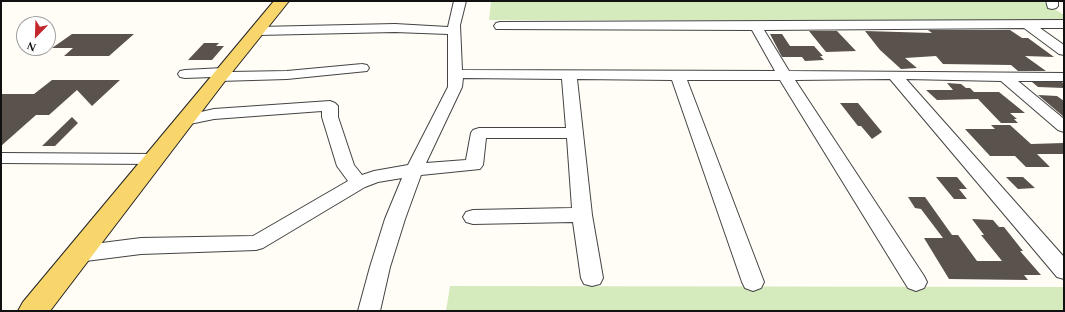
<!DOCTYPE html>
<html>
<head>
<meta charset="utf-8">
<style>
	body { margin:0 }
	#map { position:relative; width:1065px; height:312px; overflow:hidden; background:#fffdf5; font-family:Spectral,serif }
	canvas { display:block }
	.frame { position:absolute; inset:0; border:2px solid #111; pointer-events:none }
	.north { position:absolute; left:16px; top:16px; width:40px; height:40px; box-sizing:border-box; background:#fff; border:1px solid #a0a0a0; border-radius:50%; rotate:203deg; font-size:11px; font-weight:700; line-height:16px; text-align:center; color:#111 }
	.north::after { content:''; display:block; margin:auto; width:14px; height:18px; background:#c4262e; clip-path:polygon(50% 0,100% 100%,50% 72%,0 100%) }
</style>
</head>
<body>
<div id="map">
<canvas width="1065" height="312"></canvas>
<div class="frame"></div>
<div class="north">N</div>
</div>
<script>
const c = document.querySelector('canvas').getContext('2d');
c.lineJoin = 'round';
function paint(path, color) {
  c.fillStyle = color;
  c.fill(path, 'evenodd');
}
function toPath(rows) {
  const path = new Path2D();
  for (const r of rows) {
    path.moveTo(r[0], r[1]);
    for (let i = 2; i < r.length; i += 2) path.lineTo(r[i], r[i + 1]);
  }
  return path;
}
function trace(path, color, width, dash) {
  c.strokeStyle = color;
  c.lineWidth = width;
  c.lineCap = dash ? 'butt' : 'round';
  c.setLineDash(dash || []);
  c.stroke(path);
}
paint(toPath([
	[491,1,1042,1,1064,15,1064,21,489,20],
	[450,286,1064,287,1064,311,446,311]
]), '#d5ebbd');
paint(toPath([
	[928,30,1010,30,1022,38,1028,38,1054,57,1025,56,1046,71,1018,71,1011,65,943,64,936,56,905,58,917,68,901,69,880,50,865,31,932,33],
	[809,31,837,31,856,51,826,52],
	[72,34,134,34,109,56,64,56,73,48,52,48],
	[770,34,782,34,790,46,814,46,823,56,820,56,824,60,805,61,802,57,782,57],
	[204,43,219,43,216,46,224,46,212,60,188,60],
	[52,80,120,80,92,106,77,90,49,115,36,115,1,146,1,94,34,94],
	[1032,82,1062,82,1064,84,1064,88,1038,87],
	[947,83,961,84,966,88,970,88,974,92,999,92,1025,113,1010,113,1017,119,1014,119,1018,123,1001,123,978,99,937,100,926,90,953,90],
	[1038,95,1057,96,1064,101,1064,117],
	[840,103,858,103,882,132,872,139,861,126,858,126],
	[72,117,78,123,55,146,42,146],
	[991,125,1010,125,1031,144,1064,143,1064,154,1037,154,1050,167,1026,167,1015,156,990,156,965,129,995,129],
	[936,177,957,177,967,189,959,189,967,199,954,199],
	[1006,177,1023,177,1035,188,1018,189],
	[908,197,925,197,952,235,958,235,977,261,1002,261,981,235,984,235,972,219,993,220,999,227,1004,227,1023,251,1020,251,1041,275,1024,275,1028,280,949,279,924,238,943,238,921,209,915,208]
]), '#5a524d');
const minor = toPath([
	[454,1,466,1,460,25,462,70,775,71,752,30,496,29,494,26,496,23,500,22,1064,20,1064,28,1040,28,1064,45,1064,55,1059,54,1024,28,764,30,789,71,1064,73,1064,81,1018,81,1064,119,1064,132,1058,130,1001,81,906,79,1064,257,1064,279,1057,277,890,79,795,80,924,276,927,282,924,288,916,291,908,288,780,80,687,80,764,282,761,288,753,291,745,288,742,282,672,80,577,79,592,215,603,278,600,284,592,286,584,284,581,278,573,222,473,224,466,222,463,217,466,212,473,210,572,208,567,138,486,138,483,165,480,169,421,175,405,219,390,267,380,311,358,311,370,267,385,219,402,178,378,182,365,187,263,248,256,250,141,254,78,262,71,260,68,254,71,248,78,246,141,238,253,236,348,181,337,166,322,117,322,111,214,119,185,125,179,123,177,120,179,117,214,109,330,101,335,103,338,106,338,117,354,165,362,175,374,171,408,165,448,87,448,34,395,32,258,35,254,34,252,31,254,28,258,27,395,24,448,27,454,1],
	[463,78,562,79,566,128,479,128,473,130,471,133,466,160,426,163,462,87,463,78],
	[1046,1,1058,1,1058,6,1056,8,1052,9,1048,8,1046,1],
	[362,64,367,65,369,68,367,71,287,79,219,81,214,80,212,77,185,78,180,77,178,74,180,71,185,70,223,68,228,69,230,72,287,71,362,64],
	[1,153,154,154,160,155,163,159,160,163,154,164,1,163,1,153]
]);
const major = toPath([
	[274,1,289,1,225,81,50,311,18,311,23,302,274,1]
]);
trace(minor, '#444', 2);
trace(major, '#222', 2);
paint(minor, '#fff');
paint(major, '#f9d66b');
</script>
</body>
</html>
